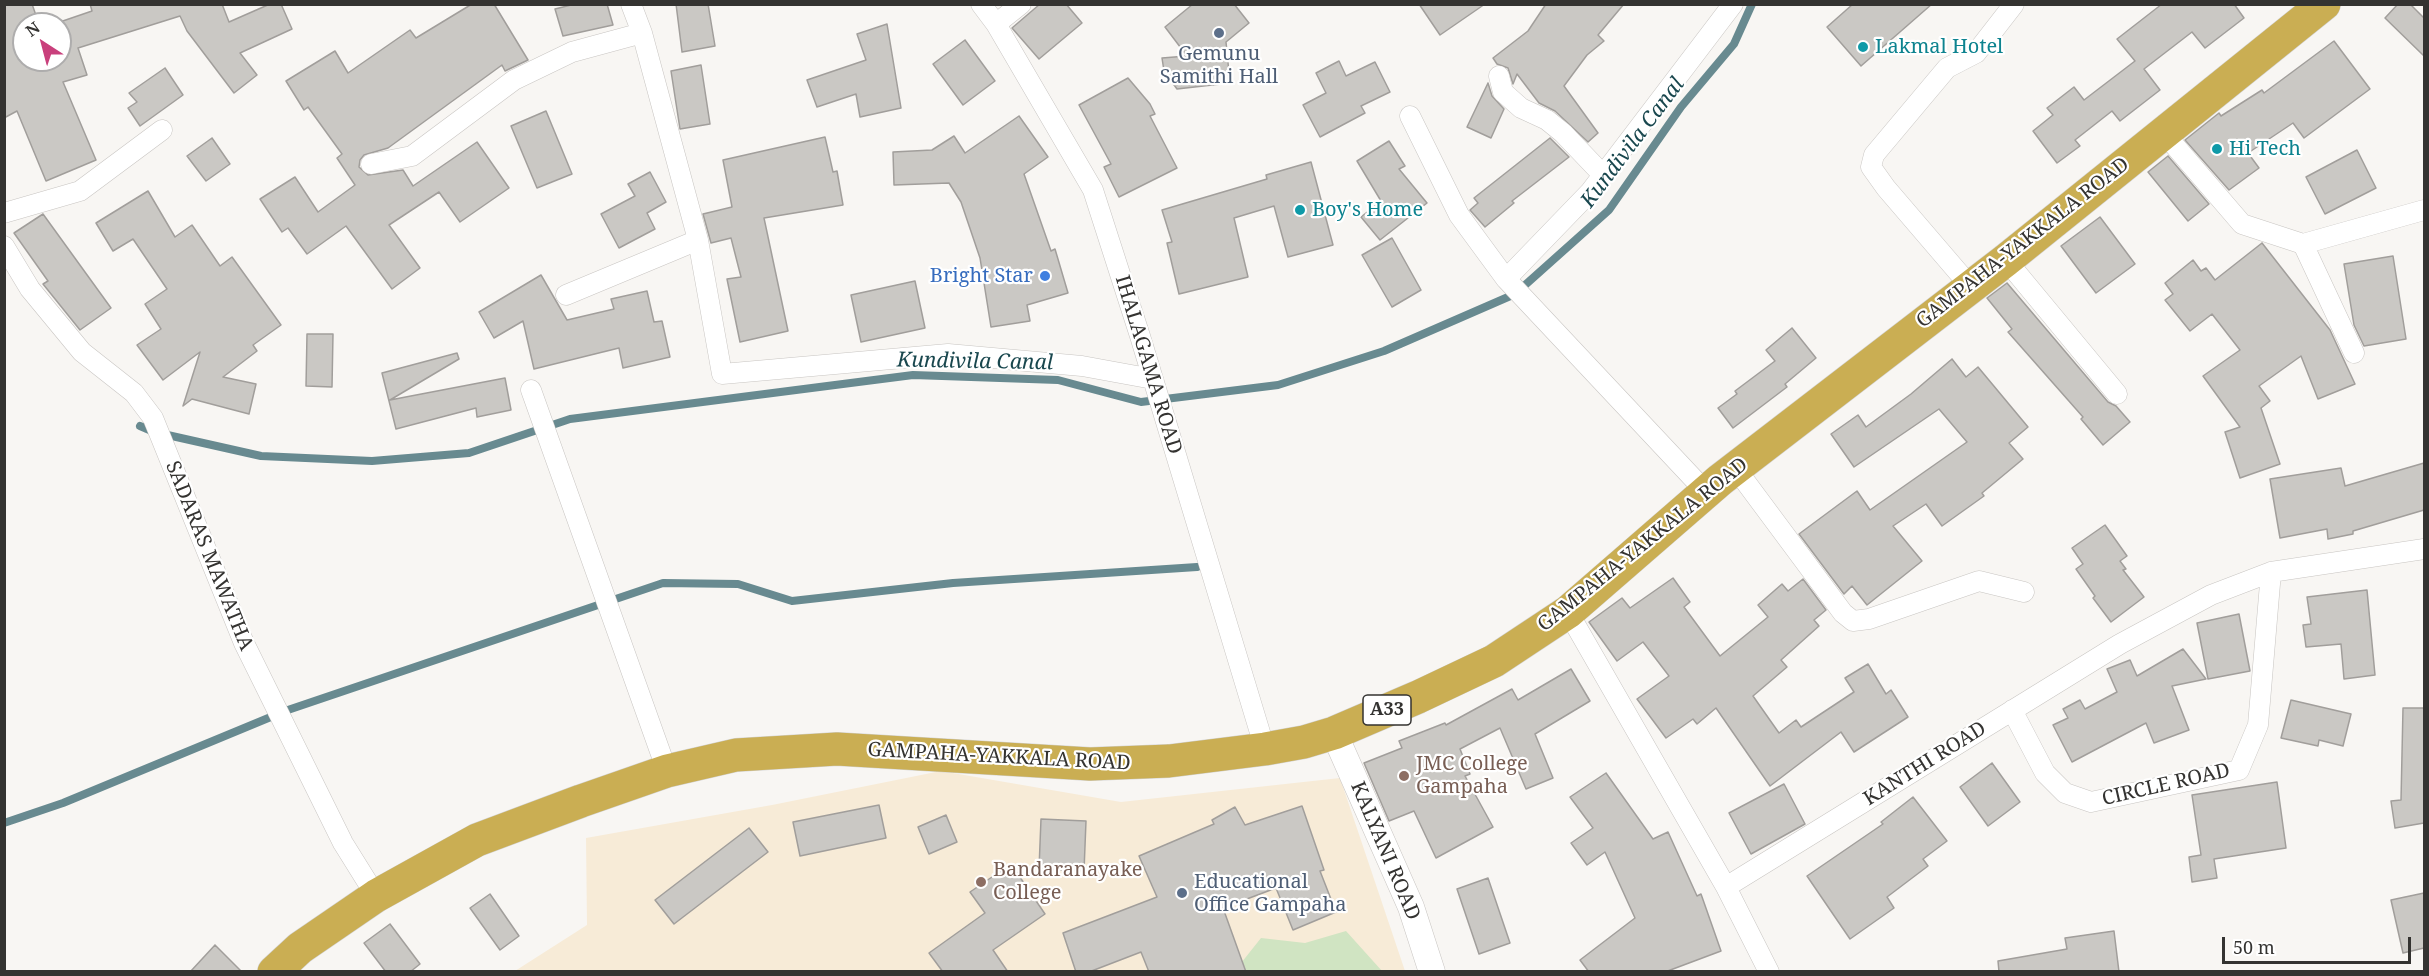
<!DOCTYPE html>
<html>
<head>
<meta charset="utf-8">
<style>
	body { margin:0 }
	#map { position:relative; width:2429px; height:976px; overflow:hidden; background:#f8f6f3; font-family:"Noto Serif",serif }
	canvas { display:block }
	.frame { position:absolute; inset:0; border:6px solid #343331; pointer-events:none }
	.north { position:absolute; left:12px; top:12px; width:60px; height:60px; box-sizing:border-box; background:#fff; border:2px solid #aeadad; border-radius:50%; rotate:324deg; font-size:16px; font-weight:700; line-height:24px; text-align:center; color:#343331 }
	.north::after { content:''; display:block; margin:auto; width:21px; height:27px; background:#c9407c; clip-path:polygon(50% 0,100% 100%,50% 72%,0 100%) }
	.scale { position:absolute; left:2222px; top:937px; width:189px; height:27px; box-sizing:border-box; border:3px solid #343331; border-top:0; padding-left:8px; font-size:18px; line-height:21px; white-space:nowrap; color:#343331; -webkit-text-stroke:4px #fff; paint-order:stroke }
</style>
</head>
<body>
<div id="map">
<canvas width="2429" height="976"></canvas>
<div class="frame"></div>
<div class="north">N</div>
<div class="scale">50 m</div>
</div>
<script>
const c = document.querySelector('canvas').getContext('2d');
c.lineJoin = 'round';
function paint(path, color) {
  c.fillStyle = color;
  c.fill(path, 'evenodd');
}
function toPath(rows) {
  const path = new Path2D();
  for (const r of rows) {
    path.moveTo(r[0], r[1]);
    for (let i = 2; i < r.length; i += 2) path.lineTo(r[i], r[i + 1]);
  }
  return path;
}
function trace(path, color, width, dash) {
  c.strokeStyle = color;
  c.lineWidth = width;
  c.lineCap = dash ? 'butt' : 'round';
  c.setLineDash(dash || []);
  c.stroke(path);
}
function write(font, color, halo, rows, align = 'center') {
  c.font = font + ' "Noto Serif",serif';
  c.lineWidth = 4.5;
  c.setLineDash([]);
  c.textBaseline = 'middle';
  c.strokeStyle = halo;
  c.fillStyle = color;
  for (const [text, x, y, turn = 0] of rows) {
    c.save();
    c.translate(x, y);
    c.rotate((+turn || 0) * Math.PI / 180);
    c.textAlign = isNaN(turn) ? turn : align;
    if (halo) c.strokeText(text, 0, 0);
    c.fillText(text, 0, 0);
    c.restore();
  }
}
paint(toPath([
	[941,771,1121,802,1340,778,1405,971,515,971,587,925,586,838,772,805]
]), '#f7ebd7');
paint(toPath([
	[1346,931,1382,971,1234,972,1261,938,1305,943]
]), '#d0e4c2');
trace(toPath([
	[140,426,154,432],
	[163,434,261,456,372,461,469,453,570,419,913,375,1058,380,1141,402,1278,385,1384,351,1515,294,1609,210,1681,107,1734,44,1752,4],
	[279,713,663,583,738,584,792,601,953,583,1197,567],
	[4,823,63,803,278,714]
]), '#688a90', 8);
const building = toPath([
	[4,4,32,4,39,24,24,24,24,60,60,60,60,24,54,24,92,11,90,4,222,4,229,22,270,4,281,4,292,29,240,53,257,75,234,93,187,31,180,16,78,48,87,75,63,82,96,160,46,181,17,111,4,118,4,4],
	[472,4,494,4,528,60,505,71,502,65,388,148,364,155,360,160,359,167,368,175,403,170,413,186,477,142,509,188,460,222,439,192,389,225,420,268,392,289,346,226,307,254,288,228,282,232,260,199,295,177,318,212,355,185,337,158,342,154,308,107,304,110,286,81,335,51,348,73,410,30,416,38,472,4],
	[575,4,607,4,613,25,563,36,555,9,575,4],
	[676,4,708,4,715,46,682,52,676,4],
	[1040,4,1066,4,1082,23,1039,59,1012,28,1040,4],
	[1193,4,1234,4,1249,23,1226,42,1230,83,1177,89,1164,71,1162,58,1187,56,1165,27,1193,4],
	[1419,4,1485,4,1440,35,1419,4],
	[1546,4,1624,4,1598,35,1604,41,1587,55,1564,86,1598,133,1588,142,1555,111,1539,103,1517,74,1513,84,1508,68,1497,64,1493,58,1528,31,1546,4],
	[1853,4,1932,4,1861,66,1827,27,1853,4],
	[2162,4,2234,4,2244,18,2205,48,2192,32,2144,69,2160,90,2120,121,2112,111,2075,140,2080,146,2057,163,2033,131,2053,115,2047,108,2074,87,2084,100,2135,61,2117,39,2162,4],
	[2398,4,2410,4,2424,18,2424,56,2385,18,2398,4],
	[887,24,901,108,860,117,856,94,817,107,807,80,866,60,857,34,887,24],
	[965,40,995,81,963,105,933,64,965,40],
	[2334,41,2370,89,2304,138,2293,123,2248,153,2259,168,2229,190,2185,140,2219,113,2221,116,2262,90,2264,93,2334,41],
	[1339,61,1346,76,1375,62,1390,92,1361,106,1365,113,1320,137,1303,105,1326,93,1316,73,1339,61],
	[701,65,710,124,680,129,671,71,701,65],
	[165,68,183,95,140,126,128,108,137,102,129,93,165,68],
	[1128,78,1150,104,1155,114,1150,116,1177,168,1119,197,1104,167,1111,164,1079,105,1128,78],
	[1488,83,1492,96,1504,109,1491,138,1467,127,1488,83],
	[546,111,572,174,537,188,511,126,546,111],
	[1019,116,1048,157,1024,174,1051,251,1055,249,1068,293,1027,305,1030,321,991,327,980,258,961,202,949,183,894,185,893,152,932,150,954,136,965,153,1019,116],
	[825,137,833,172,837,171,843,205,764,218,788,331,740,342,727,279,741,277,731,238,711,243,703,214,732,207,723,160,825,137],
	[212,138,230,164,206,181,187,156,212,138],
	[1550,138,1569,157,1512,201,1514,203,1485,227,1470,210,1478,203,1474,198,1550,138],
	[1389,141,1405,166,1399,169,1427,203,1380,240,1361,217,1381,201,1357,161,1389,141],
	[2357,150,2376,188,2325,214,2306,177,2357,150],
	[2168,156,2209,204,2188,221,2148,172,2168,156],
	[1311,162,1333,245,1288,257,1274,206,1234,218,1248,277,1179,294,1167,243,1172,242,1162,210,1267,179,1266,175,1311,162],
	[650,172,666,202,647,213,655,229,619,248,601,214,635,196,628,184,650,172],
	[148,191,175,237,192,225,220,266,232,257,281,325,253,345,257,351,223,377,256,384,249,414,192,399,183,406,200,352,163,380,137,345,161,329,145,304,167,289,133,239,113,251,96,223,148,191],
	[43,214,111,308,80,330,43,284,48,281,14,233,43,214],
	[2100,217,2135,264,2096,293,2061,246,2100,217],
	[1392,238,1421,290,1392,307,1362,255,1392,238],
	[2262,243,2330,330,2355,384,2318,399,2301,356,2259,386,2270,401,2261,408,2280,464,2240,478,2225,432,2240,427,2203,376,2240,350,2212,314,2190,331,2165,300,2173,294,2165,283,2193,260,2201,271,2206,268,2215,280,2262,243],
	[2393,256,2406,339,2364,346,2354,325,2344,264,2393,256],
	[541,275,567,320,614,309,611,299,647,291,654,322,662,321,670,357,623,368,619,348,534,369,523,321,494,338,479,312,541,275],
	[915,281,925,328,861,342,851,295,915,281],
	[2007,283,2108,402,2116,406,2130,422,2103,445,2081,419,2083,417,2008,332,2012,329,1987,298,2007,283],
	[1792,328,1816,358,1785,384,1787,387,1733,428,1718,408,1737,394,1735,391,1775,361,1766,350,1792,328],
	[307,334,333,334,332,387,306,386,307,334],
	[457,353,459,359,390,400,505,378,511,410,477,417,476,408,396,429,382,373,457,353],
	[1952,359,1966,377,1978,367,2028,427,2009,443,2023,459,1982,493,1984,496,1942,526,1926,504,1893,526,1922,561,1867,605,1852,586,1844,594,1799,534,1857,491,1870,510,1967,442,1939,409,1854,467,1831,434,1858,415,1866,427,1911,394,1952,359],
	[2424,463,2424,510,2353,531,2353,534,2328,539,2327,529,2280,538,2270,479,2341,468,2345,486,2424,463],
	[2105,525,2127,556,2120,561,2126,569,2123,570,2144,597,2111,622,2093,598,2095,596,2076,569,2083,564,2072,548,2105,525],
	[1673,578,1690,602,1684,607,1720,656,1768,617,1758,605,1782,584,1788,591,1803,579,1826,610,1814,620,1819,626,1781,660,1787,667,1753,696,1779,733,1796,720,1801,727,1854,692,1845,678,1868,664,1886,694,1891,690,1908,717,1854,752,1841,732,1770,786,1716,708,1697,724,1693,719,1666,738,1637,699,1669,676,1643,642,1617,661,1589,622,1622,598,1630,608,1673,578],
	[2367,590,2375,675,2344,679,2341,644,2306,647,2303,625,2311,624,2307,597,2367,590],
	[2239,614,2250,671,2208,679,2197,623,2239,614],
	[2183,649,2206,679,2172,686,2189,730,2154,743,2146,723,2072,762,2053,725,2068,718,2063,709,2080,700,2085,709,2117,692,2107,669,2130,660,2137,676,2183,649],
	[1571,669,1590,701,1535,734,1553,778,1526,789,1500,728,1460,749,1470,774,1465,776,1493,827,1436,858,1414,811,1389,821,1364,763,1402,748,1399,741,1445,723,1446,725,1512,689,1518,700,1571,669],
	[2291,700,2351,714,2343,746,2319,740,2318,746,2281,738,2291,700],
	[2403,708,2424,708,2424,823,2395,828,2391,801,2401,800,2403,708],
	[1992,763,2020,802,1988,826,1960,787,1992,763],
	[1606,773,1653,839,1668,832,1697,896,1701,894,1721,951,1665,972,1589,972,1580,960,1635,918,1605,852,1587,865,1571,843,1593,828,1570,797,1606,773],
	[2277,782,2286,848,2214,859,2217,878,2192,882,2189,857,2201,855,2192,795,2277,782],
	[1784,784,1805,824,1751,854,1729,813,1784,784],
	[1913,797,1947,841,1923,859,1928,866,1887,897,1894,908,1850,939,1807,876,1883,824,1881,822,1913,797],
	[879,805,886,838,800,856,793,822,879,805],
	[1302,806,1324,870,1320,871,1336,912,1293,930,1276,888,1223,908,1246,972,1149,972,1141,952,1089,972,1076,972,1063,933,1157,897,1139,856,1214,824,1212,820,1235,807,1245,825,1302,806],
	[946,815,957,842,929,854,918,827,946,815],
	[1041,819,1086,821,1084,871,1039,869,1041,819],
	[749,828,768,852,674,924,655,900,749,828],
	[1011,864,1045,914,993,950,1008,972,943,972,929,953,985,913,970,892,1011,864],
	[1488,878,1510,943,1479,954,1457,889,1488,878],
	[2424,893,2424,948,2403,953,2391,900,2424,893],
	[490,894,519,936,500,950,470,908,490,894],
	[390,924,420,964,410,972,386,972,364,943,390,924],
	[2114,931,2119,972,1999,972,1998,961,2067,949,2065,938,2114,931],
	[215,945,242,972,190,972,215,945]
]);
paint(building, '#cac8c4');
trace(building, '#a19e9b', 1.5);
const minor = toPath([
	[631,4,642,33,698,240,722,374,948,354,1082,366,1153,379],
	[981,4,996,24,1093,190,1140,336,1265,749],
	[996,24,1021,4],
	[1499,76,1503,92,1521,108,1547,120,1563,133,1603,175],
	[1410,116,1459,215,1506,279,1706,492],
	[2163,132,2242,224,2303,244,2354,353],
	[371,164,412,156,514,80,572,52,642,33],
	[4,213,80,191,162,130],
	[2303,244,2424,210],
	[4,246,30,289,82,352,134,393,153,418,244,643,343,843,376,896],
	[2006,260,2117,394],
	[1506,279,1590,192,1733,4],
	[1970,286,1886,188,1871,167,1874,155,1947,68,1976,53,2014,4],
	[566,295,698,240],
	[531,390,667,771],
	[1736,469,1843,613,1853,621,1869,619,1979,581,2024,592],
	[1568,612,1726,887,2120,644,2211,595,2271,572,2424,549],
	[2012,710,2045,773,2065,793,2091,802,2239,770,2258,725,2271,572],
	[1726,887,1769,972]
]);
const tertiary = toPath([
	[1334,733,1411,907,1432,972]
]);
const trunk = toPath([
	[274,972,300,948,376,896,477,840,581,801,667,771,736,755,837,749,1090,764,1169,761,1265,749,1304,742,1334,733,1418,697,1494,661,1568,612,1720,480,2006,260,2324,4]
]);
trace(minor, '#c8c5c2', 21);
trace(tertiary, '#c8c5c2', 27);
trace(trunk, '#d2d2d2', 34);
trace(minor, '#fff', 20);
trace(tertiary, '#fff', 26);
trace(trunk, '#caae53', 33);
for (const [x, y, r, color] of [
	[1219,33,6,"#5c6f8a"],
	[1863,47,6,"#0f9aa8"],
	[2217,149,6,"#0f9aa8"],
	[1300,210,6,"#0f9aa8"],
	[1045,276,6,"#3f7fe0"],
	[1404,776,6,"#8d6e63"],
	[981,882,6,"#8d6e63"],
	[1182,893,6,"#5c6f8a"]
]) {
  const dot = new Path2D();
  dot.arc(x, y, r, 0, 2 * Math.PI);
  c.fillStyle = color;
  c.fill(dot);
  trace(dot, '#fff', 2);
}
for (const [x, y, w] of [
	[1387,710,48]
]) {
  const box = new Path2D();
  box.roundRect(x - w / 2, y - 15, w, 30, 4.5);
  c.fillStyle = '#fff';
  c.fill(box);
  trace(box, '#343331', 1.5);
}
write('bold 18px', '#343331', null, [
	["A33",1387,710]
]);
write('20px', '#0d838f', '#fff', [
	["Lakmal Hotel",1875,47],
	["Hi Tech",2229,149],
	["Boy's Home",1312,210]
], 'left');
write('20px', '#4e5e75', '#fff', [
	["Gemunu",1219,54],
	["Samithi Hall",1219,77],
	["Educational",1194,882,"left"],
	["Office Gampaha",1194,905,"left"]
]);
write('20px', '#343331', '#fff', [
	["GAMPAHA-YAKKALA ROAD",2023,243,-38],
	["IHALAGAMA ROAD",1148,365,73],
	["GAMPAHA-YAKKALA ROAD",1643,545,-39],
	["SADARAS MAWATHA",209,556,68],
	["GAMPAHA-YAKKALA ROAD",999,757,3],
	["KANTHI ROAD",1925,764,-32],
	["CIRCLE ROAD",2166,785,-13],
	["KALYANI ROAD",1385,851,67]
]);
write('20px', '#366cbe', '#fff', [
	["Bright Star",1033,276]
], 'right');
write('20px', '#785e54', '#fff', [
	["JMC College",1416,764],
	["Gampaha",1416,787],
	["Bandaranayake",993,870],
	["College",993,893]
], 'left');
write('italic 21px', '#19474e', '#fff', [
	["Kundivila Canal",1633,143,-53],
	["Kundivila Canal",975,362,1]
]);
</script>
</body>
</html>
